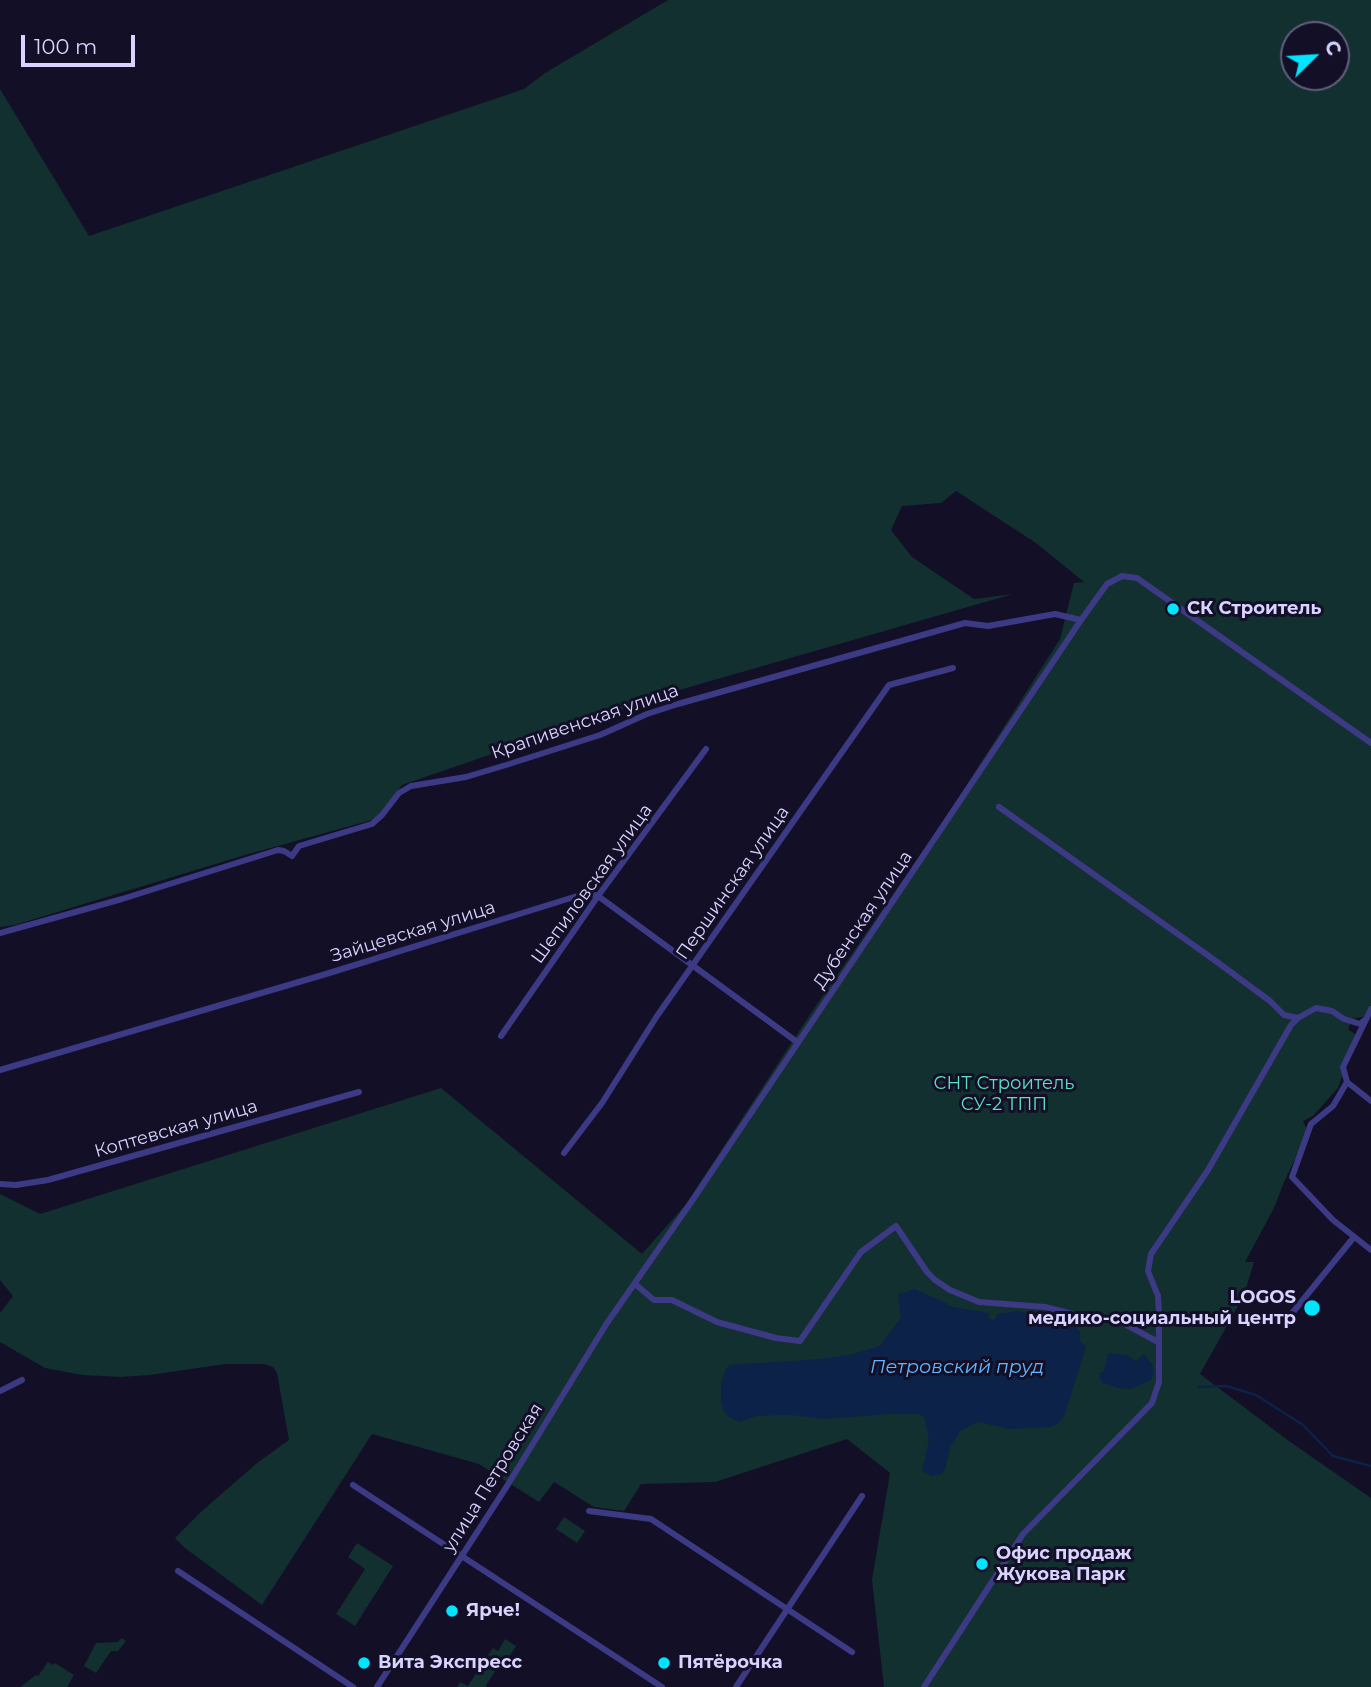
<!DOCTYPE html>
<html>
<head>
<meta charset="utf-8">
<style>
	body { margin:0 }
	#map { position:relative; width:1371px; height:1687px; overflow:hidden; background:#130f26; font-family:Montserrat,sans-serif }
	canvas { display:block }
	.north { position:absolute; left:1280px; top:21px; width:70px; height:70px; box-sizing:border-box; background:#130f26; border:2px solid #625e7d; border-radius:50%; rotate:66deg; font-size:19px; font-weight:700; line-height:28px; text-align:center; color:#d9d4ff }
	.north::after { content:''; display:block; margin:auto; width:24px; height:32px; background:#00e5ff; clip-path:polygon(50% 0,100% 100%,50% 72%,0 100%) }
	.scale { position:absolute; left:21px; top:35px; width:114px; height:32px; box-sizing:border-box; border:4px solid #d9d4ff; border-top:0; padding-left:9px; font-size:21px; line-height:24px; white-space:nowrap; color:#d9d4ff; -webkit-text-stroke:5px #130f26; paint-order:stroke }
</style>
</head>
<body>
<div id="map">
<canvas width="1371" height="1687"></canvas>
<div class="north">С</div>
<div class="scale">100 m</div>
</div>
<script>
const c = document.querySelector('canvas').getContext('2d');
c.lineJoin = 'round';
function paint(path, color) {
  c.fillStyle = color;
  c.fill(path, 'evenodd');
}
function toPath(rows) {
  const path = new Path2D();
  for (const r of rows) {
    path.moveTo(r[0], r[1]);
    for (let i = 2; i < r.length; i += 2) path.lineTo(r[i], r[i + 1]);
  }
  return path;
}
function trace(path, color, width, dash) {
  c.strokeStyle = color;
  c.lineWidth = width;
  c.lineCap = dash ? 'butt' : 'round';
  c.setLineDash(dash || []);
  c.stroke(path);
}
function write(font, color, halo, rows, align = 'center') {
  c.font = font + ' Montserrat,sans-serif';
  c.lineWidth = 6;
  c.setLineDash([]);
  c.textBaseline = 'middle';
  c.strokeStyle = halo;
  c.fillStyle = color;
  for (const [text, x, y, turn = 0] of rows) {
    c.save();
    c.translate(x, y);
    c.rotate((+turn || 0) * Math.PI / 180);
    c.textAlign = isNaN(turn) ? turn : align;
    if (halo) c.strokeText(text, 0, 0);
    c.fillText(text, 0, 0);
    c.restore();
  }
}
paint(toPath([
	[668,0,1371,0,1371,1005,1366,1016,1353,1019,1348,1029,1356,1035,1338,1088,1313,1116,1303,1121,1308,1132,1284,1182,1274,1208,1245,1262,1254,1262,1244,1295,1200,1374,1289,1441,1371,1498,1371,1687,884,1687,872,1580,890,1473,847,1439,715,1482,641,1484,624,1511,594,1507,554,1482,539,1502,479,1464,372,1434,262,1605,185,1548,175,1538,203,1510,257,1463,289,1440,277,1373,273,1367,264,1364,225,1364,150,1375,121,1377,82,1375,45,1368,0,1342,0,1313,13,1296,0,1280,0,1194,40,1214,441,1088,642,1254,686,1204,811,1013,943,822,1060,639,1074,583,1084,582,1036,543,956,491,941,503,902,506,891,530,912,557,974,599,1013,594,669,693,402,785,379,815,372,820,245,855,15,925,0,927,0,89,89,236,524,89,545,73],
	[1294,35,1336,35,1336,77,1294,77],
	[564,1517,585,1531,577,1543,556,1529],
	[357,1543,393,1566,355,1626,336,1614,365,1569,348,1557],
	[122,1638,126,1641,118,1651,111,1651,96,1673,84,1666,96,1643,117,1642],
	[505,1639,516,1646,504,1665,488,1655,493,1648,498,1651],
	[487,1656,500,1664,486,1685,487,1687,457,1687,460,1682,468,1686],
	[48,1662,53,1665,55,1663,74,1675,67,1687,20,1687,36,1675,38,1676]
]), '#12302f');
paint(toPath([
	[915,1289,954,1307,989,1313,989,1319,995,1320,997,1314,1018,1311,1075,1326,1080,1332,1080,1341,1086,1347,1064,1417,1057,1425,1050,1427,1010,1429,978,1422,961,1430,950,1448,945,1470,941,1474,932,1476,922,1471,929,1440,924,1416,916,1414,889,1414,825,1419,791,1415,756,1416,739,1422,729,1417,723,1410,721,1401,721,1384,725,1370,730,1365,820,1359,849,1355,880,1346,901,1317,898,1294],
	[1108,1353,1127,1355,1136,1361,1144,1354,1152,1364,1154,1372,1151,1380,1131,1389,1119,1388,1102,1383,1099,1374,1104,1371]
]), '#0c2248');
trace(toPath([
	[1198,1387,1226,1386,1256,1395,1303,1425,1333,1456,1371,1466]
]), '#0c2248', 2.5);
trace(toPath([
	[999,807,1213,959,1270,1001,1284,1015,1298,1018],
	[0,933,122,899,278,850,284,851,292,856,299,846,372,824,382,815,399,793,411,786,466,777,506,765,600,735,647,714,678,704,965,623,988,626,1055,614,1081,620],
	[1371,1009,1343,1067,1347,1082,1333,1106,1311,1124,1292,1177,1333,1220,1371,1250],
	[501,1036,598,896,706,749],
	[0,1070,326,974,587,893,598,896,797,1042],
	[1347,1082,1371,1101],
	[564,1153,602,1103,657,1016,889,685,953,668],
	[0,1184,16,1185,48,1180,359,1092],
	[635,1284,654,1300,672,1300,717,1322,776,1338,800,1341,861,1252,896,1226,927,1272,935,1280,950,1290,979,1302,1045,1307,1080,1316,1121,1322,1158,1342],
	[1289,1317,1354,1237],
	[0,1391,22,1380],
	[353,1485,662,1687],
	[589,1511,651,1519,852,1652],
	[178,1571,353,1687],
	[377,1687,507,1486,607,1323,694,1198,1081,620,1107,584,1122,576,1137,578,1371,743],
	[736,1687,862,1496],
	[924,1687,1023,1534,1152,1403,1159,1382,1159,1314,1158,1296,1148,1271,1151,1254,1208,1170,1291,1025,1298,1018,1316,1008,1332,1011,1344,1019,1360,1024,1367,1018]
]), '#3d3a85', 6);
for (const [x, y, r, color] of [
	[1173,609,7,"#00e5ff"],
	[1312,1308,9,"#00e5ff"],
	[982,1564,7,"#00e5ff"],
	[452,1611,7,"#00e5ff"],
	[364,1663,7,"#00e5ff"],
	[664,1663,7,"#00e5ff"]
]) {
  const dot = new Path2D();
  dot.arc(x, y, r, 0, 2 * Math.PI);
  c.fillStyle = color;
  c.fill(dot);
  trace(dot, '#130f26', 2.5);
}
write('bold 18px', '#d9d4ff', '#130f26', [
	["СК Строитель",1187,609],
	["LOGOS",1296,1298,"right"],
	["медико-социальный центр",1296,1319,"right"],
	["Офис продаж",996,1554],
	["Жукова Парк",996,1575],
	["Ярче!",466,1611],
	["Вита Экспресс",378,1663],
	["Пятёрочка",678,1663]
], 'left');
write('18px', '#d9d4ff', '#130f26', [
	["Крапивенская улица",585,722,-19],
	["Першинская улица",733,883,-55],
	["Шепиловская улица",592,884,-54],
	["Дубенская улица",863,920,-56],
	["Зайцевская улица",413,932,-17],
	["Коптевская улица",176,1129,-16],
	["улица Петровская",493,1478,-58]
]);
write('18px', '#5fe0c0', '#130f26', [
	["СНТ Строитель",1004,1084],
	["СУ-2 ТПП",1004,1105]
]);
write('italic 19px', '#62b6ff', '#130f26', [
	["Петровский пруд",957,1367]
]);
</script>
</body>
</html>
